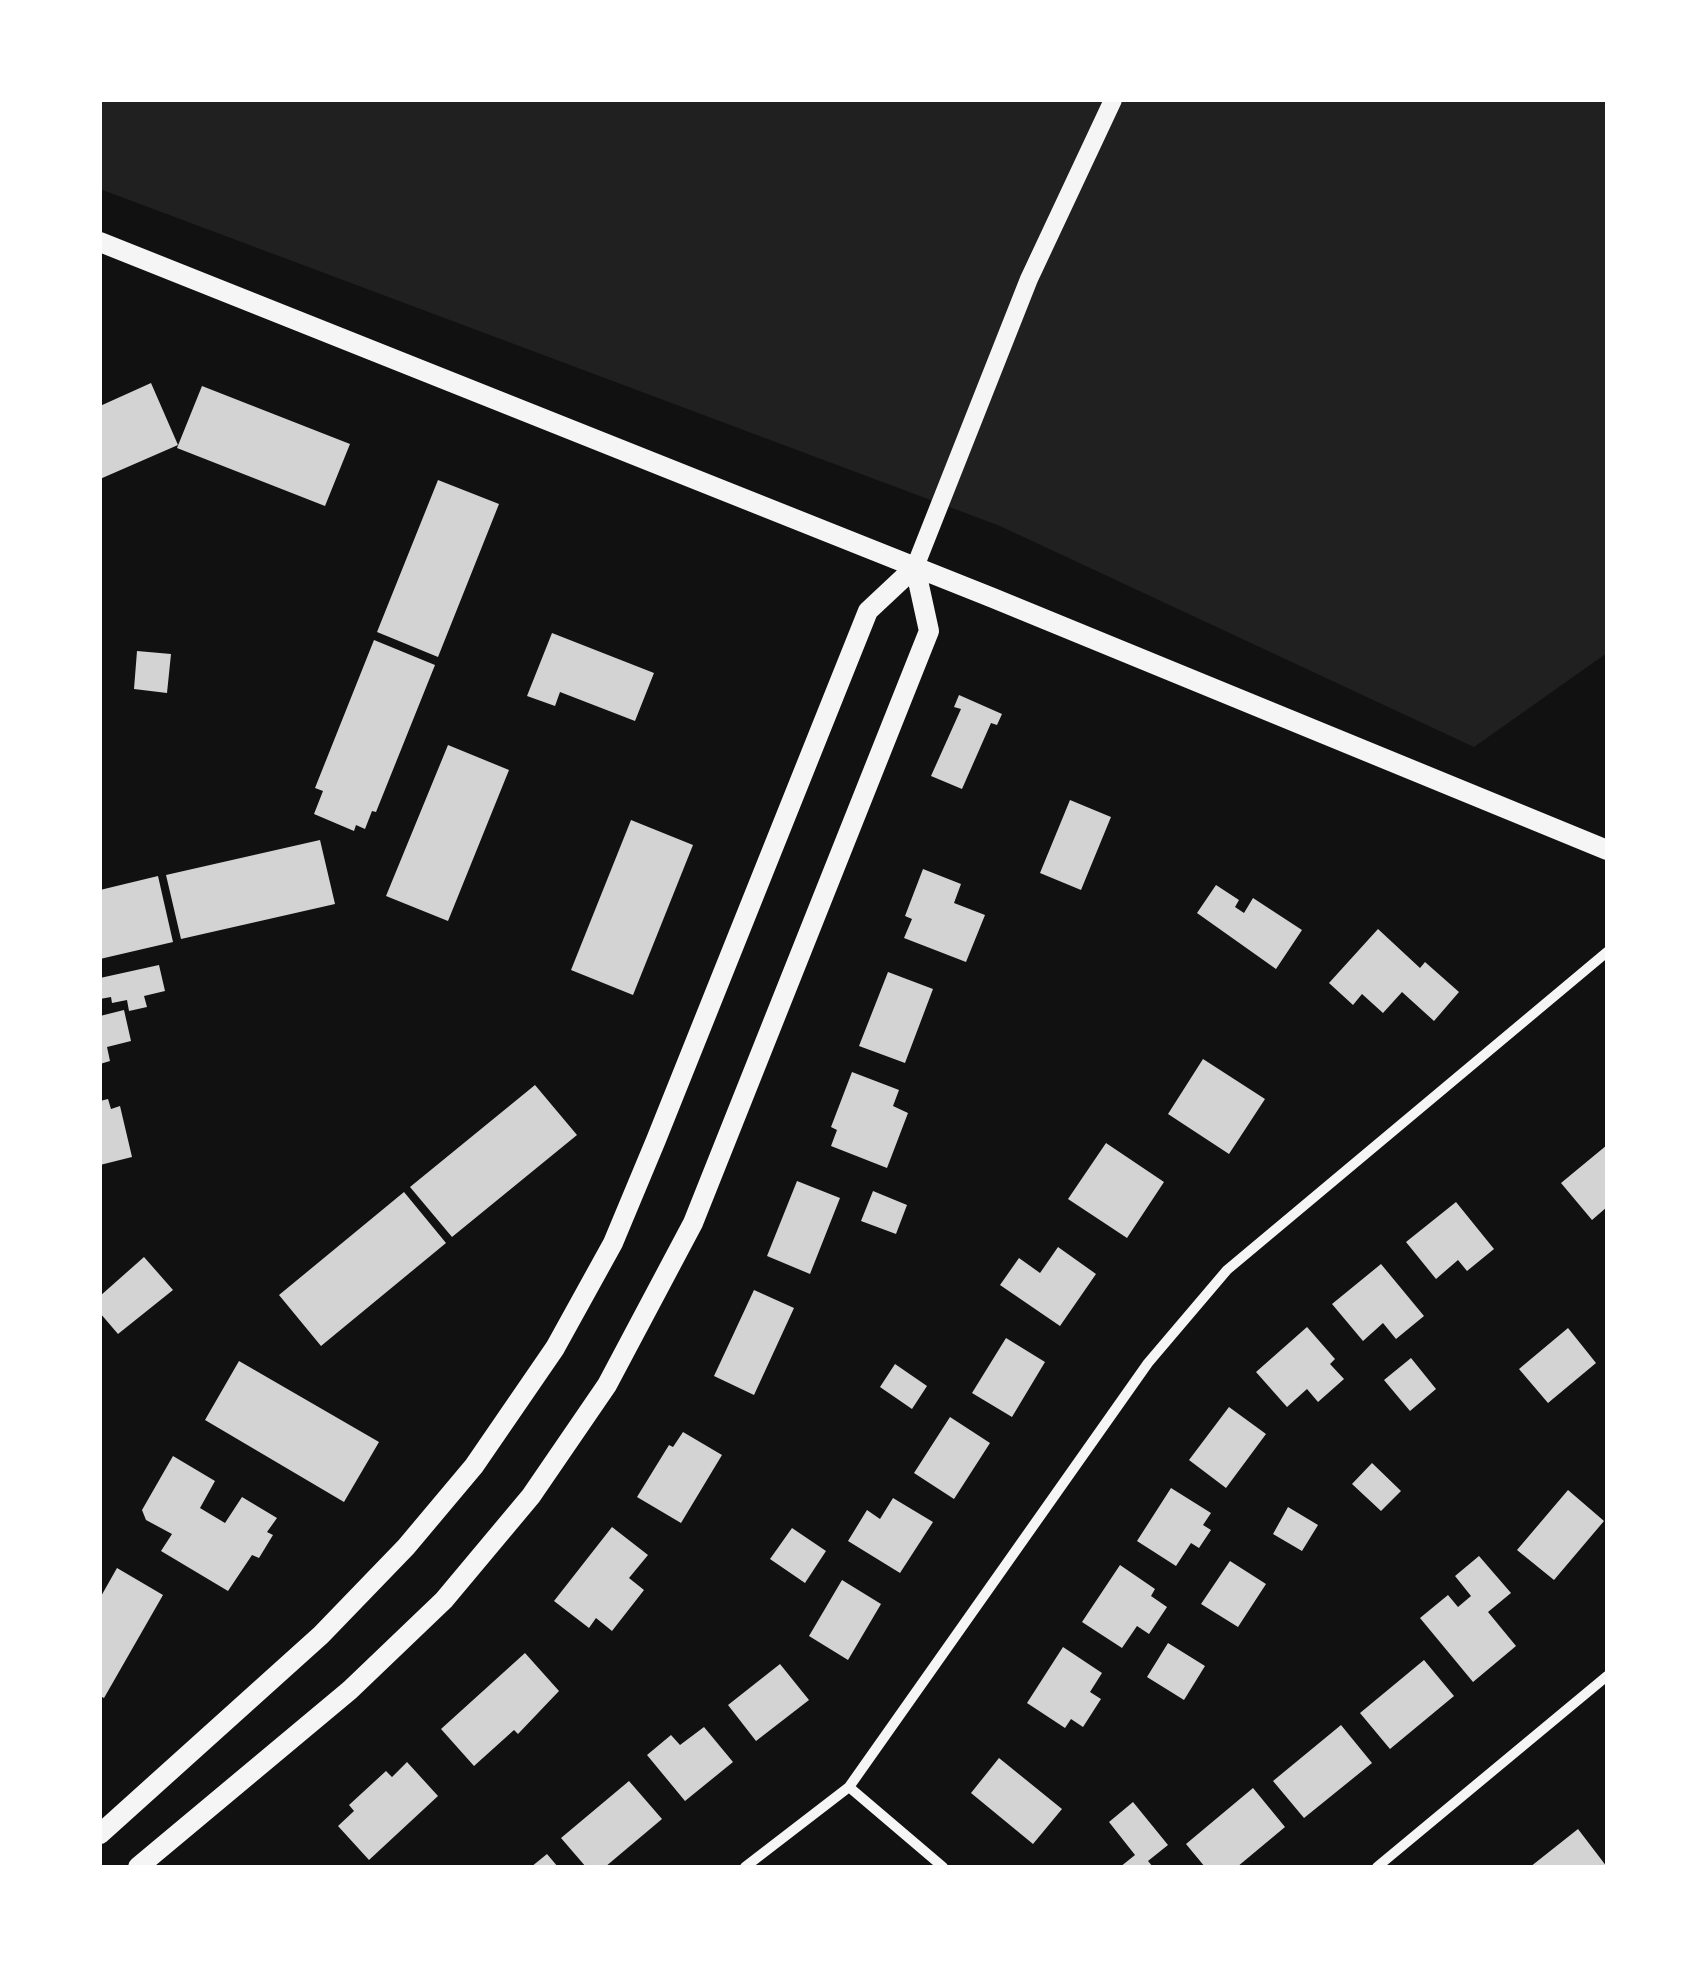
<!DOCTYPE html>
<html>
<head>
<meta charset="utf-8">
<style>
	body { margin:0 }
	#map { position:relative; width:1707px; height:1967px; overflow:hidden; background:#111; font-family:"Alegreya Sans",sans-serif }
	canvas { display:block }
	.frame { position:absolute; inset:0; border:102px solid #fff; pointer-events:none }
</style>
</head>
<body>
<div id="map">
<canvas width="1707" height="1967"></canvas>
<div class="frame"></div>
</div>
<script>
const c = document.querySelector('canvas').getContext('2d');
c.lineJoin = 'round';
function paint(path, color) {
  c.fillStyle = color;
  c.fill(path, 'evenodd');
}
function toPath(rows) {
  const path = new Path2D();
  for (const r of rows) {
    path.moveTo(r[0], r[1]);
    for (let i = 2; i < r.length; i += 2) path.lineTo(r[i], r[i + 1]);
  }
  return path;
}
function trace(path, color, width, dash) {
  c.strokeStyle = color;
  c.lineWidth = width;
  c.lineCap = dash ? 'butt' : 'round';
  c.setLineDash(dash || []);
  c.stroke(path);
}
paint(toPath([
	[100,100,1607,100,1607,653,1474,747,1000,526,100,189]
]), '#202020');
paint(toPath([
	[151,383,178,445,100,479,100,406],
	[202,386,350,444,325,506,177,448],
	[438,480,499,504,438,657,377,632],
	[552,633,654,673,635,721,560,692,555,706,527,696],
	[374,640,435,665,376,812,372,811,365,829,356,825,354,831,314,814,323,791,315,788],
	[137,651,171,654,167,693,134,689],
	[959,695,1002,714,997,725,991,723,962,789,931,776,961,709,954,707],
	[448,745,509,770,448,921,386,896],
	[1070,800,1111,817,1081,890,1040,873],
	[631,820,693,845,633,995,571,970],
	[320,840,335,904,181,939,166,875],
	[923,869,961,884,954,903,985,915,966,962,904,938,912,919,905,916],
	[158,876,173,942,100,959,100,890],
	[1216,885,1239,900,1235,907,1244,913,1253,898,1302,930,1276,969,1197,913],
	[1378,929,1420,968,1425,962,1459,992,1434,1021,1402,992,1383,1013,1362,994,1353,1005,1329,983],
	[159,965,165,991,144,996,147,1007,129,1011,127,1000,112,1003,111,997,100,999,100,978],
	[888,972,933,989,905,1063,859,1046],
	[124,1010,131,1041,107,1047,110,1061,100,1064,100,1016],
	[1203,1059,1265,1099,1229,1154,1168,1114],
	[852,1072,899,1090,893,1106,908,1113,887,1168,831,1146,837,1130,831,1127],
	[535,1085,577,1135,452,1237,410,1187],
	[108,1099,111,1109,120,1106,132,1157,100,1165,100,1101],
	[1106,1143,1164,1182,1127,1238,1068,1199],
	[1607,1145,1607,1207,1592,1220,1561,1183],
	[797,1181,840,1198,810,1274,767,1256],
	[873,1191,907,1205,896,1234,861,1221],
	[404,1192,446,1243,321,1346,279,1295],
	[1456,1202,1494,1249,1467,1271,1458,1260,1436,1279,1406,1242],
	[1058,1247,1096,1274,1060,1326,1000,1285,1019,1258,1040,1273],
	[144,1257,173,1290,118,1334,100,1313,100,1296],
	[1381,1264,1424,1316,1396,1339,1383,1323,1363,1341,1332,1304],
	[754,1290,794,1308,754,1395,714,1376],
	[1307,1327,1335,1359,1330,1364,1344,1379,1318,1402,1307,1389,1287,1407,1256,1372],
	[1568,1328,1596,1363,1548,1403,1519,1369],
	[1006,1338,1045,1362,1012,1417,972,1393],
	[1411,1358,1436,1389,1410,1411,1384,1380],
	[239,1361,379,1442,344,1502,205,1420],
	[895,1364,927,1386,912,1409,880,1387],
	[1229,1407,1266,1434,1226,1488,1189,1460],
	[950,1417,990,1443,954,1499,914,1473],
	[683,1432,722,1455,681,1523,637,1497,669,1445,673,1447],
	[173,1456,215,1481,200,1508,225,1523,242,1497,277,1518,267,1532,273,1535,259,1558,252,1555,228,1591,161,1551,172,1534,146,1520,142,1510],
	[1372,1463,1401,1491,1381,1511,1352,1484],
	[1171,1488,1211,1513,1203,1525,1211,1530,1199,1548,1191,1543,1176,1566,1137,1541],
	[1568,1490,1604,1521,1554,1580,1517,1550],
	[893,1498,933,1522,900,1573,848,1541,867,1510,880,1519],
	[1288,1507,1318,1525,1302,1551,1273,1534],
	[612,1527,648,1555,629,1578,644,1590,612,1631,596,1618,589,1628,554,1601],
	[792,1528,826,1551,805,1583,770,1559],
	[1479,1556,1511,1593,1488,1612,1516,1646,1473,1682,1420,1618,1448,1595,1458,1607,1471,1596,1455,1576],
	[1230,1561,1266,1584,1238,1627,1201,1604],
	[1120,1565,1155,1589,1151,1596,1167,1607,1149,1634,1137,1626,1122,1648,1082,1622],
	[117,1568,163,1595,104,1698,100,1696,100,1598],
	[842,1580,881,1604,848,1660,809,1636],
	[1168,1643,1205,1666,1184,1700,1147,1677],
	[1063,1647,1102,1673,1090,1692,1101,1699,1083,1727,1071,1719,1065,1728,1027,1703],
	[525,1653,559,1691,518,1734,514,1730,474,1766,441,1729],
	[1424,1660,1454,1696,1390,1749,1360,1713],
	[780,1664,809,1700,756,1741,728,1705],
	[1341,1725,1372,1763,1304,1818,1273,1781],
	[704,1727,733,1762,685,1801,647,1755,671,1735,680,1745],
	[999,1758,1062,1809,1033,1844,971,1793],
	[407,1762,438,1796,369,1860,338,1826,354,1811,349,1805,386,1771,392,1777],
	[629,1781,662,1819,605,1867,586,1867,561,1838],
	[1253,1788,1285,1827,1237,1867,1205,1867,1186,1844],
	[1133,1802,1168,1845,1148,1861,1153,1867,1120,1867,1135,1855,1109,1822],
	[1578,1829,1607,1867,1530,1867],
	[547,1854,558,1867,531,1867]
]), '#d3d3d3');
trace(toPath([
	[849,1787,943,1867],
	[745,1867,849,1787,1148,1363,1227,1270,1607,952],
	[1377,1867,1607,1676]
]), '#f5f5f5', 10);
trace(toPath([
	[915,567,1029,279,1113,100]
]), '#f5f5f5', 18);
trace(toPath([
	[100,242,993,598,1607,850],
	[100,1834,321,1635,406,1547,474,1466,555,1348,613,1243,656,1140,868,611,915,567],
	[138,1867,350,1690,444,1600,531,1496,607,1385,693,1223,929,631,915,567]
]), '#f5f5f5', 20);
</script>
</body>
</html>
